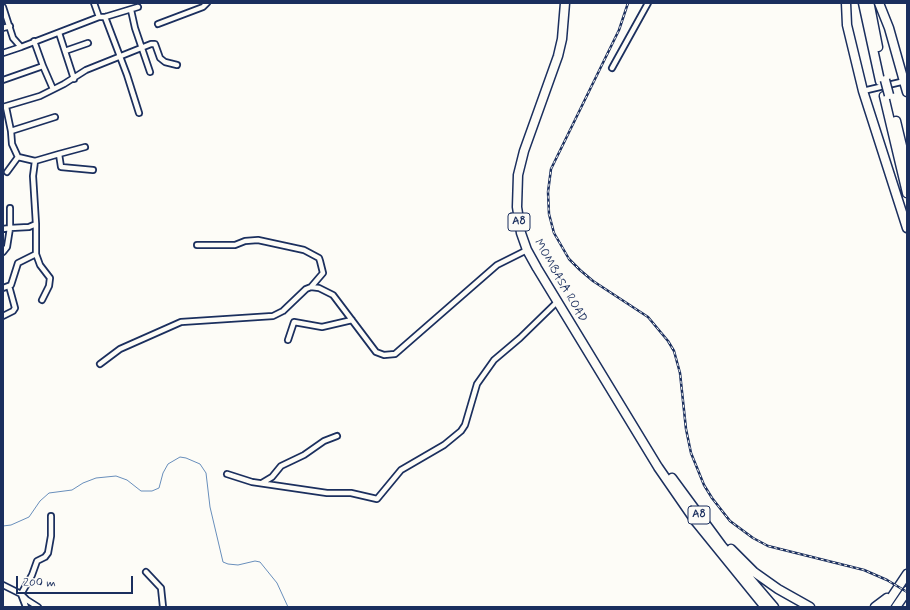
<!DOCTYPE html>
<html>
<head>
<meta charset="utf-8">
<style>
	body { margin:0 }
	#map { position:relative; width:910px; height:610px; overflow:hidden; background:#fdfcf7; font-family:Mynerve,sans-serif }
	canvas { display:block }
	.frame { position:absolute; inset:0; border:4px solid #1b2f5e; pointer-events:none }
	.scale { position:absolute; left:16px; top:576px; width:117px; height:18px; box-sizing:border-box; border:2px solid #1b2f5e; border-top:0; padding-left:5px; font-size:12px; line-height:14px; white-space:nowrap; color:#1b2f5e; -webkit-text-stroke:3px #fdfcf7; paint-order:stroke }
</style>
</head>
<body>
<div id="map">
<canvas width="910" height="610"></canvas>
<div class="frame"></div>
<div class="scale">200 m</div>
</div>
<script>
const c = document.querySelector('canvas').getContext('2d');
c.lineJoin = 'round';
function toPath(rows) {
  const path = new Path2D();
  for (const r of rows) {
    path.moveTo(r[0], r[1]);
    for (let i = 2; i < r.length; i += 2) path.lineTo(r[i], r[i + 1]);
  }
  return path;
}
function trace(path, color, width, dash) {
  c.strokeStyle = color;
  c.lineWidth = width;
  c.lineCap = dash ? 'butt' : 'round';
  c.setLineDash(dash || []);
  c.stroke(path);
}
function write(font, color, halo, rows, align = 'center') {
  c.font = font + ' Mynerve,sans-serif';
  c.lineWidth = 3;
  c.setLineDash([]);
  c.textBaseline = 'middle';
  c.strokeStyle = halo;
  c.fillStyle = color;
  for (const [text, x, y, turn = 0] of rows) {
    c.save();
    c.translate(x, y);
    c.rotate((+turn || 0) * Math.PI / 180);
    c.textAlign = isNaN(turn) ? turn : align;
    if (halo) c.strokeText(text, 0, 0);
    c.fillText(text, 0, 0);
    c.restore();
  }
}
trace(toPath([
	[3,526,11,525,29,517,40,501,49,493,72,490,83,483,96,478,116,476,127,480,141,491,152,491,159,488,163,473,168,464,180,457,186,458,200,464,206,473,210,507,223,562,228,564,238,565,255,561,260,562,277,583,288,607]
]), '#688ebb', 1);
const street = toPath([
	[94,3,99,17],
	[3,7,13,38,21,47,99,17,105,17,138,7],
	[131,10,135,28,150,72],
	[105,17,127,75,139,113],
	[158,24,203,7,207,3],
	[3,28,10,26],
	[59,33,74,79],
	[65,51,88,43],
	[3,53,21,47],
	[43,66,53,89],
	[612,68,648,3],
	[3,80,43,66,34,41],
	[863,91,905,81],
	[3,107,40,96,64,84,86,70,151,44,155,44,160,58,165,62,177,65],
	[6,107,11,131,55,117],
	[59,154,85,147],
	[35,161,59,154,61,167,93,170],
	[7,172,18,157],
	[3,229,10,228,10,208],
	[197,245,235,245,245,241,258,240,304,250,319,258,320,261,323,273,311,287],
	[3,252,7,247,10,228,29,227,36,224,33,176,35,161,18,157,12,144,11,131],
	[36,254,40,265,50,278,49,286,42,300],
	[3,288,11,285,18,263,36,254,36,224],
	[3,316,13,311,15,308,9,286],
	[288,340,294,322,322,327,352,320],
	[100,364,120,349,181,322,273,316,283,311,306,289,311,287,319,288,333,295,376,352,384,355,395,354,497,265,527,250],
	[227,474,252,482,327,493,351,493,377,499,401,470,444,445,461,431,465,425,477,384,494,360,520,338,558,301],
	[262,483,272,477,281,466,304,455,324,441,337,436],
	[146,572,161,588,163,607],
	[3,585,21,594,27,600,38,607],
	[26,607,21,594,32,575,37,561,45,557,48,553,51,536,51,516]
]);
const highway = toPath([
	[565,3,562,39,558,56,524,151,518,175,517,207,521,233,527,250,537,268,658,467,696,522,765,607],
	[846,3,847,25,863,91,907,228],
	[863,3,880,81],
	[879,3,889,28,907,92],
	[870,6,878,47],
	[884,96,907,193],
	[896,121,907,167],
	[672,478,722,546,774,607],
	[731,549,754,572,778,589,810,607],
	[875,607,887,598],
	[885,607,907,574],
	[896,607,907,591]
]);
trace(street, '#1b2f5e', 8);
trace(highway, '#1b2f5e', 11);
trace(street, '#fdfcf7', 4.5);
trace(highway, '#fdfcf7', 8);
const rail = toPath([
	[628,3,619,30,551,169,548,192,549,214,554,233,569,259,580,270,593,281,648,317,668,341,674,351,680,373,686,429,691,453,704,485,712,498,730,521,753,538,768,546,864,570,887,580,907,592]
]);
trace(rail, '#1b2f5e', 2.5);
trace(rail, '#fdfcf7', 1, [3]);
const highwayBridge = toPath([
	[885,80,889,95]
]);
trace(highwayBridge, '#1b2f5e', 11, []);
trace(highwayBridge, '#fdfcf7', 8);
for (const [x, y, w] of [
	[519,222,22],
	[699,515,22]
]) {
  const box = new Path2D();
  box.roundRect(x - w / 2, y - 9, w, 18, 3);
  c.fillStyle = '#fdfcf7';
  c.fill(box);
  trace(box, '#1b2f5e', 1);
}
write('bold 11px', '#1b2f5e', null, [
	["A8",519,222],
	["A8",699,515]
]);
write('12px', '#1b2f5e', '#fdfcf7', [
	["MOMBASA ROAD",560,281,60]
]);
</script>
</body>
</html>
